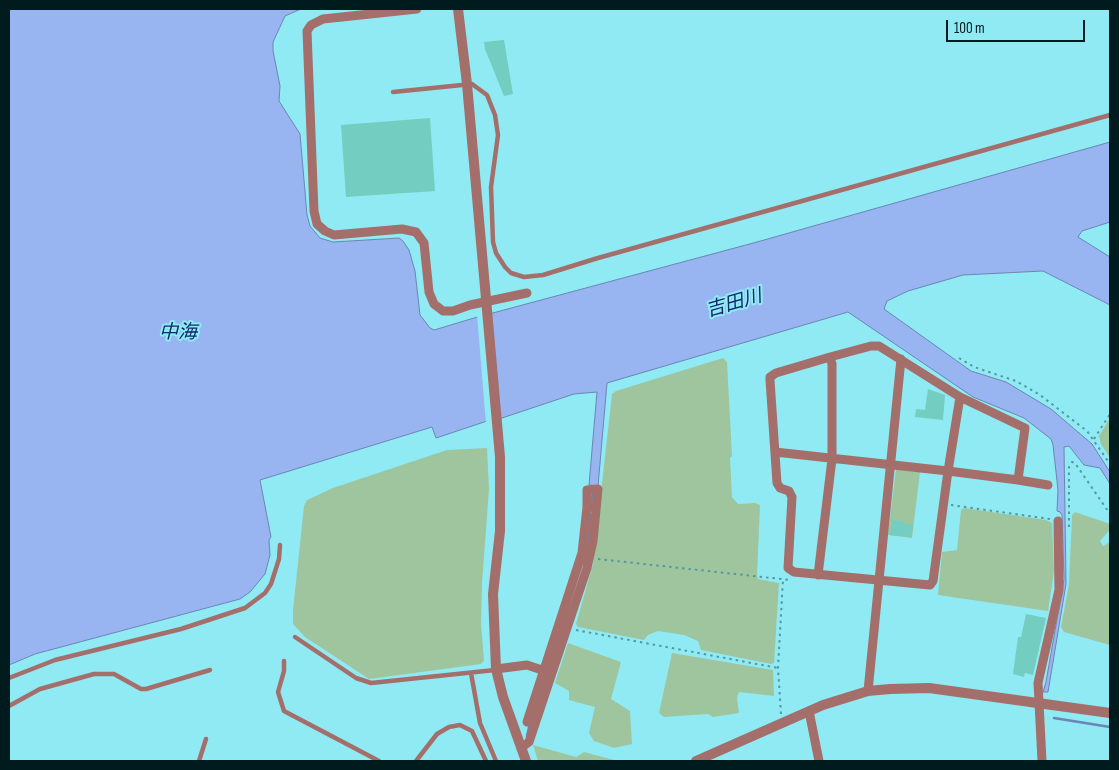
<!DOCTYPE html>
<html>
<head>
<meta charset="utf-8">
<style>
	body { margin:0 }
	#map { position:relative; width:1119px; height:770px; overflow:hidden; background:#8feaf4; font-family:"Sofia Sans Condensed",sans-serif }
	canvas { display:block }
	.frame { position:absolute; inset:0; border:10px solid #001b1e; pointer-events:none }
	.scale { position:absolute; left:946px; top:20px; width:139px; height:22px; box-sizing:border-box; border:2px solid #001b1e; border-top:0; padding-left:6px; font-size:15px; line-height:18px; white-space:nowrap; color:#001b1e; -webkit-text-stroke:4px #8feaf4; paint-order:stroke }
</style>
</head>
<body>
<div id="map">
<canvas width="1119" height="770"></canvas>
<div class="frame"></div>
<div class="scale">100 m</div>
</div>
<script>
const c = document.querySelector('canvas').getContext('2d');
c.lineJoin = 'round';
function paint(path, color) {
  c.fillStyle = color;
  c.fill(path, 'evenodd');
}
function toPath(rows) {
  const path = new Path2D();
  for (const r of rows) {
    path.moveTo(r[0], r[1]);
    for (let i = 2; i < r.length; i += 2) path.lineTo(r[i], r[i + 1]);
  }
  return path;
}
function trace(path, color, width, dash) {
  c.strokeStyle = color;
  c.lineWidth = width;
  c.lineCap = dash ? 'butt' : 'round';
  c.setLineDash(dash || []);
  c.stroke(path);
}
function write(font, color, halo, rows, align = 'center') {
  c.font = font + ' "Sofia Sans Condensed","Noto Sans JP",sans-serif';
  c.lineWidth = 4;
  c.setLineDash([]);
  c.textBaseline = 'middle';
  c.strokeStyle = halo;
  c.fillStyle = color;
  for (const [text, x, y, turn = 0] of rows) {
    c.save();
    c.translate(x, y);
    c.rotate((+turn || 0) * Math.PI / 180);
    c.textAlign = isNaN(turn) ? turn : align;
    if (halo) c.strokeText(text, 0, 0);
    c.fillText(text, 0, 0);
    c.restore();
  }
}
paint(toPath([
	[723,358,727,362,732,456,730,458,732,497,738,504,755,503,760,505,757,576,758,579,779,583,774,663,771,664,701,650,698,641,684,635,658,631,648,635,644,640,578,627,576,624,593,564,612,394,616,391],
	[1110,418,1110,458,1101,444,1099,436],
	[487,448,489,489,482,583,481,625,484,660,481,664,369,679,305,637,293,624,293,610,304,506,307,500,333,488,447,450],
	[896,469,920,472,912,538,888,535],
	[964,508,1046,520,1052,523,1054,571,1048,611,938,595,942,552,957,550,961,510],
	[1075,512,1110,524,1110,530,1100,541,1103,546,1110,542,1110,645,1064,632,1061,627,1069,584,1072,515],
	[568,643,621,662,611,699,630,711,632,744,614,748,594,741,589,733,595,707,569,700,569,691,555,683],
	[672,653,773,670,774,696,739,692,737,698,739,713,713,717,708,714,664,717,659,713],
	[533,745,576,757,584,752,618,761,538,761]
]), '#9fc59f');
const water = toPath([
	[9,9,301,9,285,16,273,42,273,51,280,86,279,101,300,134,307,215,310,226,320,238,333,242,399,238,403,241,409,250,415,271,420,315,430,328,434,330,484,315,493,419,436,438,432,427,260,480,271,537,269,540,270,555,265,574,250,592,240,599,35,654,9,665,9,9],
	[1110,142,1110,222,1082,231,1078,237,1110,257,1110,305,1043,271,963,275,908,291,887,301,884,309,971,371,1006,382,1051,409,1092,444,1110,472,1110,484,1100,468,1084,465,1069,446,1064,447,1066,584,1048,692,1043,692,1046,682,1064,579,1062,515,1060,512,1057,511,1058,490,1053,445,1051,439,1024,418,973,397,848,312,607,383,598,486,589,485,597,392,574,394,499,419,489,314,757,242,1110,142]
]);
paint(water, '#98b4f1');
trace(water, '#6a86b2', 1);
paint(toPath([
	[484,313,494,422,486,424,477,315]
]), '#8feaf4');
trace(toPath([
	[591,504,593,492],
	[588,547,591,515],
	[1054,718,1110,727],
	[527,736,530,723]
]), '#6a86b2', 2.5);
paint(toPath([
	[504,40,513,94,504,96,485,49,484,42],
	[430,118,435,191,346,197,341,125],
	[928,389,945,395,943,420,915,417,916,409,925,410],
	[892,520,904,521,904,524,913,525,911,537,890,535],
	[1026,614,1046,618,1033,675,1025,673,1024,677,1013,674,1018,637,1021,637]
]), '#74cdc1');
trace(toPath([
	[959,358,974,367,1016,381,1040,395,1087,431,1110,464],
	[1094,439,1110,414],
	[951,505,1050,519],
	[1069,527,1069,467,1072,462,1075,463,1110,514],
	[598,559,790,580],
	[576,630,778,668],
	[781,714,778,668,783,579]
]), '#56989f', 2, [2.5, 4]);
trace(toPath([
	[393,92,472,84,487,95,495,115,498,135,491,187,493,242,496,253,505,267,511,273,524,277,543,275,598,258,1110,115],
	[295,637,356,678,371,683,495,670],
	[284,661,284,671,278,692,284,711,379,761],
	[471,673,480,723,496,761],
	[9,678,55,660,181,629,245,608,265,593,271,584,279,559,280,545],
	[9,706,40,689,94,674,114,674,141,689,146,689,210,670],
	[199,761,206,739],
	[416,761,437,734,449,727,460,725,472,731,486,761]
]), '#a46f6a', 4.5);
trace(toPath([
	[417,9,323,19,311,25,307,31,314,211,317,224,325,231,334,235,402,229,416,232,424,243,429,292,434,304,443,311,453,311,470,305,527,293],
	[775,452,948,471,1018,480,1025,428,960,397,879,346,871,346,830,357,776,373,770,377,770,380,777,483,780,488,789,491,792,497,788,568,794,572,930,585,933,581,948,471,960,397],
	[1018,480,1048,485],
	[818,575,832,459,832,364,830,357],
	[496,669,527,665,545,671],
	[868,691,901,359],
	[809,711,819,761],
	[527,722,582,553,587,507,593,507],
	[521,748,529,742,587,568,593,541,598,489,587,490,587,507],
	[1042,761,1038,683,1059,590,1058,521]
]), '#a46f6a', 9);
trace(toPath([
	[458,9,467,84,500,457,500,531,493,594,496,669,503,697,526,761],
	[696,761,823,705,868,691,890,689,929,688,1110,713]
]), '#a46f6a', 10);
write('italic 19px', '#10286c', '#8feaf4', [
	["吉田川",734,304,-16],
	["中海",178,333]
]);
</script>
</body>
</html>
